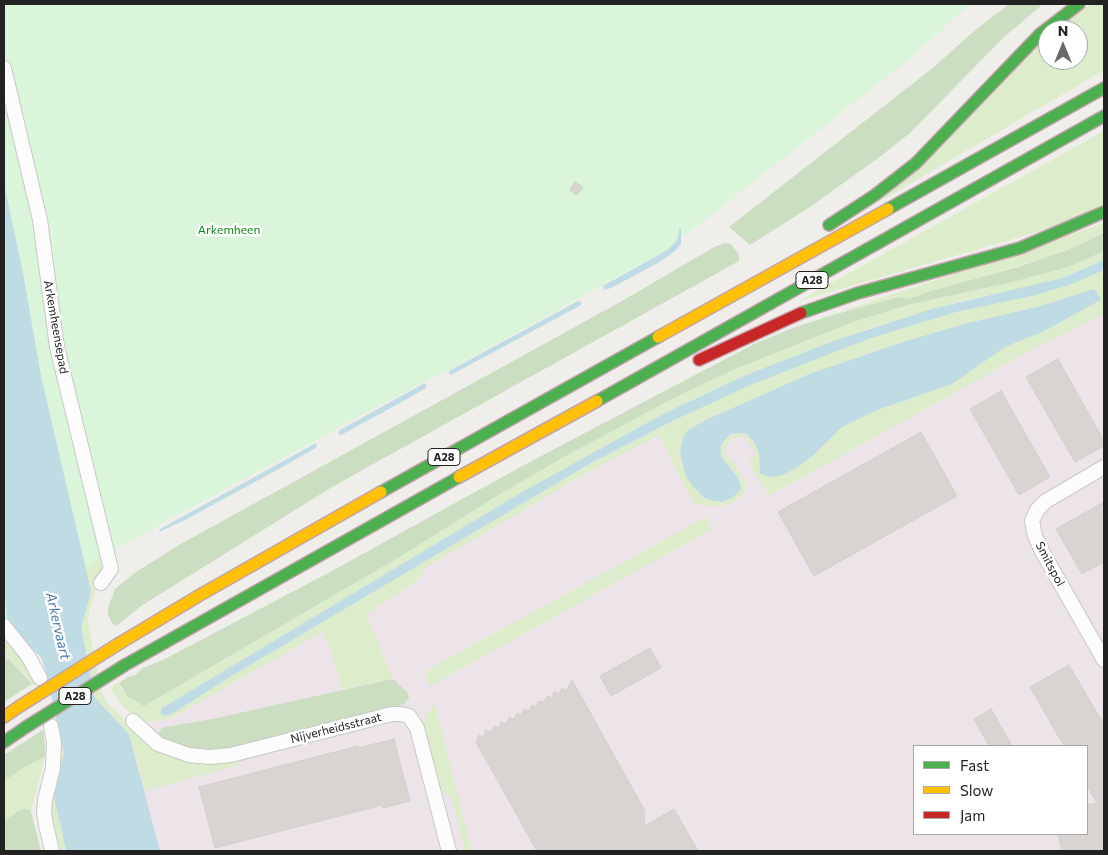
<!DOCTYPE html>
<html>
<head>
<meta charset="utf-8">
<style>
	body { margin:0 }
	#map { position:relative; width:1108px; height:855px; overflow:hidden; background:#f0eeeb; font-family:Commissioner,sans-serif }
	canvas { display:block }
	.frame { position:absolute; inset:0; border:5px solid #222; pointer-events:none }
	.legend { position:absolute; left:913px; top:745px; width:175px; height:90px; box-sizing:border-box; background:#fff; border:1px solid #a7a7a7; margin:0; padding:6px 9px; list-style:none; font-size:15px; color:#222 }
	.legend li { display:flex; align-items:center; gap:10px; height:25px }
	.legend b { width:25px; border:1px solid #a7a7a7 }
	.north { position:absolute; left:1038px; top:20px; width:50px; height:50px; box-sizing:border-box; background:#fff; border:1px solid #a7a7a7; border-radius:50%; rotate:0deg; font-size:14px; font-weight:700; line-height:20px; text-align:center; color:#222 }
	.north::after { content:''; display:block; margin:auto; width:18px; height:22px; background:#6a6968; clip-path:polygon(50% 0,100% 100%,50% 72%,0 100%) }
</style>
</head>
<body>
<div id="map">
<canvas width="1108" height="855"></canvas>
<div class="frame"></div>
<ul class="legend">
<li><b style="height:6px;background:#4caf50"></b>Fast</li>
<li><b style="height:6px;background:#ffc107"></b>Slow</li>
<li><b style="height:6px;background:#c62828"></b>Jam</li>
</ul>
<div class="north">N</div>
</div>
<script>
const c = document.querySelector('canvas').getContext('2d');
c.lineJoin = 'round';
function paint(path, color) {
  c.fillStyle = color;
  c.fill(path, 'evenodd');
}
function toPath(rows) {
  const path = new Path2D();
  for (const r of rows) {
    path.moveTo(r[0], r[1]);
    for (let i = 2; i < r.length; i += 2) path.lineTo(r[i], r[i + 1]);
  }
  return path;
}
function trace(path, color, width, dash) {
  c.strokeStyle = color;
  c.lineWidth = width;
  c.lineCap = dash ? 'butt' : 'round';
  c.setLineDash(dash || []);
  c.stroke(path);
}
function write(font, color, halo, rows, align = 'center') {
  c.font = font + ' Commissioner,sans-serif';
  c.lineWidth = 5;
  c.setLineDash([]);
  c.textBaseline = 'middle';
  c.strokeStyle = halo;
  c.fillStyle = color;
  for (const [text, x, y, turn = 0] of rows) {
    c.save();
    c.translate(x, y);
    c.rotate((+turn || 0) * Math.PI / 180);
    c.textAlign = isNaN(turn) ? turn : align;
    if (halo) c.strokeText(text, 0, 0);
    c.fillText(text, 0, 0);
    c.restore();
  }
}
paint(toPath([
	[1104,279,1104,851,156,851,139,787,134,734,159,716,172,718,548,493,653,435],
	[914,746,1087,746,1087,834,914,834]
]), '#ede4e9');
paint(toPath([
	[1090,4,1104,4,1104,70,879,202,1048,37,1048,60,1078,60,1078,30,1056,30],
	[1104,131,1104,208,1085,218,799,301],
	[1104,223,1104,233,1051,256,908,299,898,297,790,329],
	[1104,251,1104,260,1062,278,1023,288,958,302,865,330,746,375,663,414,522,492,162,708,160,711,164,716,172,714,230,677,591,463,718,399,787,369,871,338,956,312,1050,291,1104,270,1104,314,1033,349,769,496,748,461,757,455,746,439,742,436,731,439,724,450,730,461,733,460,746,484,745,493,731,503,723,506,707,506,693,503,658,435,585,474,425,568,418,580,366,614,393,679,343,689,324,631,170,719,140,723,120,703,110,688,119,683,123,691,134,701,144,706,403,555,495,497,564,457,672,399,735,369,853,322,908,305,977,290,1068,267],
	[1091,290,1099,301,1092,305,1042,332,1005,347,952,384,877,410,842,427,812,456,796,468,783,475,759,468,759,453,757,448,751,437,743,433,736,433,727,437,722,443,720,452,723,459,734,471,740,481,682,466,680,451,708,419,809,374,906,341,968,323,1037,307],
	[41,376,103,562,102,571,95,591,89,612,88,623,102,694,110,706,143,737,237,760,239,765,145,791,129,734,95,698,82,632,82,625,87,604],
	[706,517,712,529,430,686,425,673,429,669],
	[4,637,10,641,37,682,33,685,10,659,4,660],
	[435,704,472,851,465,851,451,797,440,791,423,725,426,714],
	[57,721,64,753,54,797,66,851,56,851,49,812,55,723],
	[45,757,31,811,27,809,21,809,4,821,4,781,24,767]
]), '#ddeccb');
paint(toPath([
	[1009,4,1043,4,1004,37,911,132,881,156,810,207,750,245,729,227,934,67,974,31],
	[1104,233,1104,251,1068,267,1008,283,908,305,853,322,735,369,672,399,564,457,495,497,403,555,144,706,128,697,119,683,128,677,135,675,143,668,163,660,330,572,526,464,752,345,790,329,827,317,899,297,908,299,931,291,1018,267,1067,250],
	[725,243,731,244,739,255,739,261,332,487,141,606,119,624,115,626,112,623,108,615,108,608,115,589,136,572,179,545,622,301,716,246],
	[9,659,32,684,4,702,4,660],
	[393,679,408,693,409,698,404,704,254,742,218,751,200,751,168,743,158,736,161,729,165,727,212,719],
	[43,730,45,746,45,757,24,767,4,781,4,755],
	[21,809,27,809,31,811,41,851,4,851,4,821]
]), '#cbdec1');
paint(toPath([
	[4,4,970,4,912,57,668,249,449,370,418,385,339,427,320,438,120,546,102,556,4,628]
]), '#daf5da');
paint(toPath([
	[4,184,23,273,41,376,91,591,82,625,82,632,95,698,129,734,160,851,66,851,54,797,64,753,46,673,42,659,11,625,7,617,4,585],
	[679,229,681,229,681,244,675,251,658,263,611,288,604,290,603,286,667,250,677,241],
	[1104,260,1104,270,1069,285,1036,295,956,312,871,338,750,385,673,421,591,463,230,677,172,714,164,716,160,713,162,708,522,492,663,414,746,375,836,340,932,309,1062,278],
	[1094,289,1101,299,1092,305,1042,332,1005,347,952,384,877,410,842,427,812,456,796,468,783,475,771,477,760,474,759,453,754,442,747,434,743,433,731,434,722,443,720,452,723,459,737,476,741,486,740,491,733,497,723,502,709,500,703,497,691,484,685,474,680,451,684,436,688,430,708,419,809,374,906,341,968,323,1037,307],
	[578,301,581,302,581,305,451,375,449,373,449,371],
	[425,383,426,385,426,388,398,404,341,435,338,434,340,430],
	[316,443,317,447,286,465,185,520,159,532,160,529]
]), '#bfdbe3');
const building = toPath([
	[575,182,583,187,577,195,570,190,575,182],
	[1058,359,1104,441,1104,446,1075,462,1026,377,1058,359],
	[1001,391,1050,477,1019,495,970,409,1001,391],
	[921,432,957,496,814,576,778,512,921,432],
	[1104,502,1104,562,1082,574,1056,529,1104,502],
	[650,648,661,668,611,696,600,676,650,648],
	[1069,665,1104,725,1104,851,1062,851,1058,834,1087,834,1087,805,1097,803,1087,786,1087,746,1064,746,1030,687,1069,665],
	[572,680,645,811,644,826,674,809,698,851,537,851,476,742,479,735,483,737,486,730,491,732,494,726,499,728,501,722,506,724,509,717,514,719,517,713,521,715,524,709,529,711,532,705,536,707,539,701,544,702,547,696,552,698,554,692,559,694,562,688,567,690,572,680],
	[991,709,1012,746,989,746,974,719,991,709],
	[394,739,410,801,383,808,382,805,215,848,199,787,358,746,358,748,394,739]
]);
paint(building, '#d7d4d2');
trace(building, '#d3d0cc', 1);
const street = toPath([
	[4,68,40,220,57,347,111,569,101,583],
	[1104,467,1046,501,1037,510,1032,521,1035,536,1043,553,1104,660],
	[4,626,28,656,40,678],
	[133,721,158,744,189,755,210,757,231,755,392,714,401,714,409,716,417,728,449,851],
	[51,726,54,743,53,768,45,800,44,812,46,825,52,851]
]);
const fast = toPath([
	[888,209,1104,88],
	[829,225,875,195,916,163,1040,34,1079,4],
	[801,313,858,293,1020,248,1104,212],
	[597,401,1104,116],
	[381,492,658,337],
	[125,665,459,477],
	[4,742,26,727]
]);
const slow = toPath([
	[658,337,888,209],
	[459,477,597,401],
	[120,643,200,595,381,492],
	[4,717,20,706]
]);
const jam = toPath([
	[699,360,801,313]
]);
trace(street, '#c9c8c7', 16);
trace(fast, '#c5a2ac', 14);
trace(slow, '#c5a2ac', 14);
trace(jam, '#c5a2ac', 14);
trace(street, '#fdfcfc', 14);
trace(fast, '#4caf50', 11);
trace(slow, '#ffc107', 11);
trace(jam, '#c62828', 11);
const fastBridge = toPath([
	[26,727,125,665]
]);
const slowBridge = toPath([
	[20,706,120,643]
]);
trace(fastBridge, '#c5a2ac', 14, []);
trace(slowBridge, '#c5a2ac', 14, []);
trace(fastBridge, '#4caf50', 11);
trace(slowBridge, '#ffc107', 11);
for (const [x, y, w] of [
	[812,280,32],
	[444,457,32],
	[75,696,32]
]) {
  const box = new Path2D();
  box.roundRect(x - w / 2, y - 8.5, w, 17, 4);
  c.fillStyle = '#fff';
  c.fill(box);
  trace(box, '#222', 1);
}
write('bold 11px', '#222', null, [
	["A28",812,280],
	["A28",444,457],
	["A28",75,696]
]);
write('12px', '#0c8416', '#fff', [
	["Arkemheen",229,230]
]);
write('12px', '#222', '#fff', [
	["Arkemheensepad",56,327,80],
	["Smitspol",1050,564,62],
	["Nijverheidsstraat",336,728,-14]
]);
write('italic 14px', '#4a7aab', '#fff', [
	["Arkervaart",58,626,77]
]);
</script>
</body>
</html>
